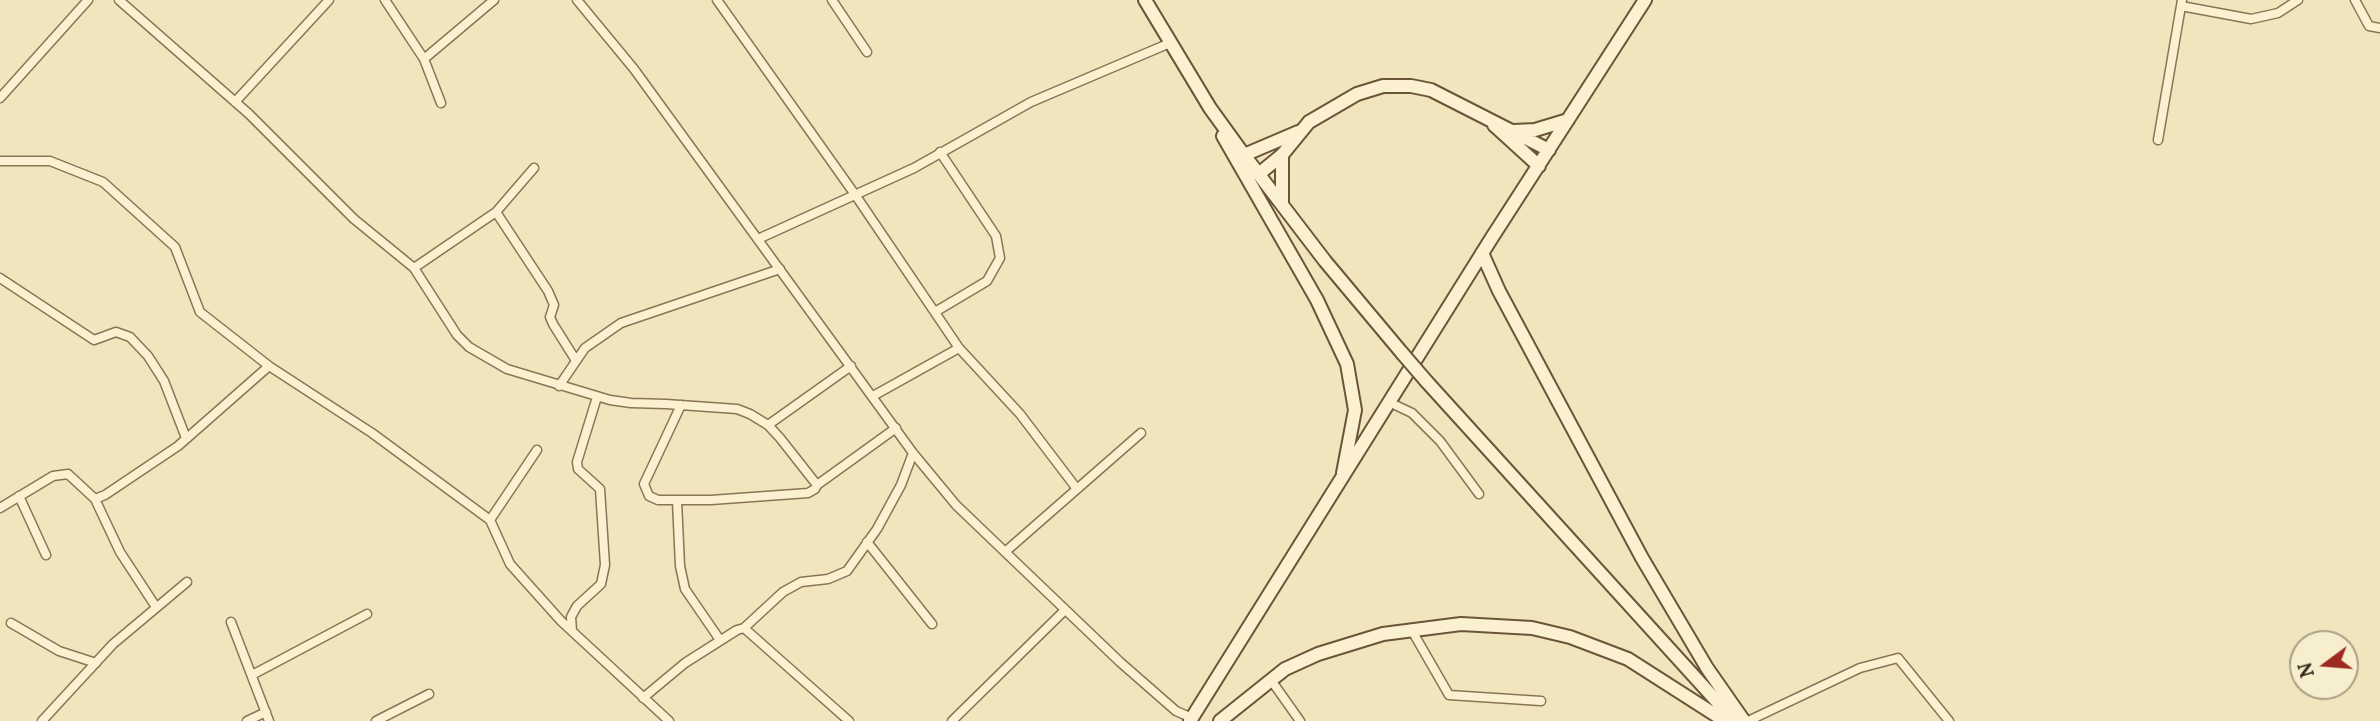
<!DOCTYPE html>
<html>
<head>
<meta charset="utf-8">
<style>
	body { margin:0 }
	#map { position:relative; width:2380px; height:721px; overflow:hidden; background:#f0e5bd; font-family:Lora,serif }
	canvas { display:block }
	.north { position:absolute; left:2289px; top:630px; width:70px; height:70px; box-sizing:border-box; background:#f7eecd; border:2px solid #aaa086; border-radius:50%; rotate:254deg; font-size:19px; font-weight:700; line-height:28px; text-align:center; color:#372b1b }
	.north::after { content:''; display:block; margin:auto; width:24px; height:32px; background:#9c2a22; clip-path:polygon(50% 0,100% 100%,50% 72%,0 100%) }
</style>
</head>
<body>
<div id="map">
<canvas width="2380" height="721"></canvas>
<div class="north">N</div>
</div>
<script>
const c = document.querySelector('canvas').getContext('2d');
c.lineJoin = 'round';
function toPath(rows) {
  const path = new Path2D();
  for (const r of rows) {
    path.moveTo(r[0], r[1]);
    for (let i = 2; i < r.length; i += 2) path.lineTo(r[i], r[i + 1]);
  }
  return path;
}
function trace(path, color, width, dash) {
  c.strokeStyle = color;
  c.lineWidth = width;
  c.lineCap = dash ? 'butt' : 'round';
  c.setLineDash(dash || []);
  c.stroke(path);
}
const street = toPath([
	[119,0,249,114,354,219,414,268,457,335,469,347,507,369,610,400,631,403,666,404,737,409,750,414,768,425,780,438,817,485,815,489,808,493,711,500,658,500,649,496,644,484,681,405],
	[385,0,424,59,441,103],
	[577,0,634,69,913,453,956,505,1120,662,1176,711,1192,718],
	[717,0,856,196,959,348,1020,414,1077,489],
	[832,0,867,52],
	[2355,0,2369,26,2380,28],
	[2181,6,2251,19,2278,13,2298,0],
	[424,59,494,0],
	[0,98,88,0],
	[235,102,329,0],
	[2158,140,2182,0],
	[0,161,50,161,103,182,175,247,200,312,269,366,372,433,490,520,510,564,561,621,669,721],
	[496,212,548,291,554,305,550,317,553,324,575,359],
	[758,239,914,168,1031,102,1170,43],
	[414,268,496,212,534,168],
	[0,278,94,340,116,332,130,337,148,356,164,381,186,438],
	[935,312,987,281,1000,258,996,236,940,152],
	[559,386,585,348,621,323,780,269],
	[873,396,959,348],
	[1391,403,1412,413,1440,441,1479,494],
	[768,425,851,366],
	[817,485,896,428],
	[19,496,46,555],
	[95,499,120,552,156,607],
	[677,501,680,566,685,589,720,640],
	[0,508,53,476,68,474,95,499,105,495,178,446,269,366],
	[490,520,537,450],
	[867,542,932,624],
	[1005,552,1141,433],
	[231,622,269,721],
	[11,623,59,651,96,663],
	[744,628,783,592,801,582,828,579,847,571,877,529,901,485,913,453],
	[1411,629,1449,695,1541,701],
	[572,631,571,617,577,606,601,584,605,565,600,489,578,469,577,462,597,397],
	[252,675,367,614],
	[1271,680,1300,721],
	[643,698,685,663,737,630,744,628,849,721],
	[42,721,113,644,187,582],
	[247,721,266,712],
	[376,721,429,694],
	[952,721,1065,610],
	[1748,721,1860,668,1898,658,1949,721]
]);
const secondary = toPath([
	[1145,0,1210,108,1244,155,1325,261,1402,353],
	[1494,125,1539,166],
	[1514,131,1535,130,1568,120],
	[1223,136,1317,300,1347,364,1355,410,1343,473],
	[1244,155,1298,132],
	[1282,155,1282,203],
	[1260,173,1282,155,1309,122,1357,94,1383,86,1411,86,1431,90,1549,150],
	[1482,253,1499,291,1642,558,1707,668,1744,721],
	[1427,382,1732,718],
	[1190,721,1491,239,1645,0],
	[1220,721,1285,669,1318,654,1383,634,1461,624,1532,628,1570,637,1628,659,1725,721]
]);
trace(street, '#897555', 11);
trace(secondary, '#6b5539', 16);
trace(street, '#fbf1d1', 8);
trace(secondary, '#fbf1d1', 12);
const secondaryBridge = toPath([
	[1402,353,1427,382]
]);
trace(secondaryBridge, '#6b5539', 16, []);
trace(secondaryBridge, '#fbf1d1', 12);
</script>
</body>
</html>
